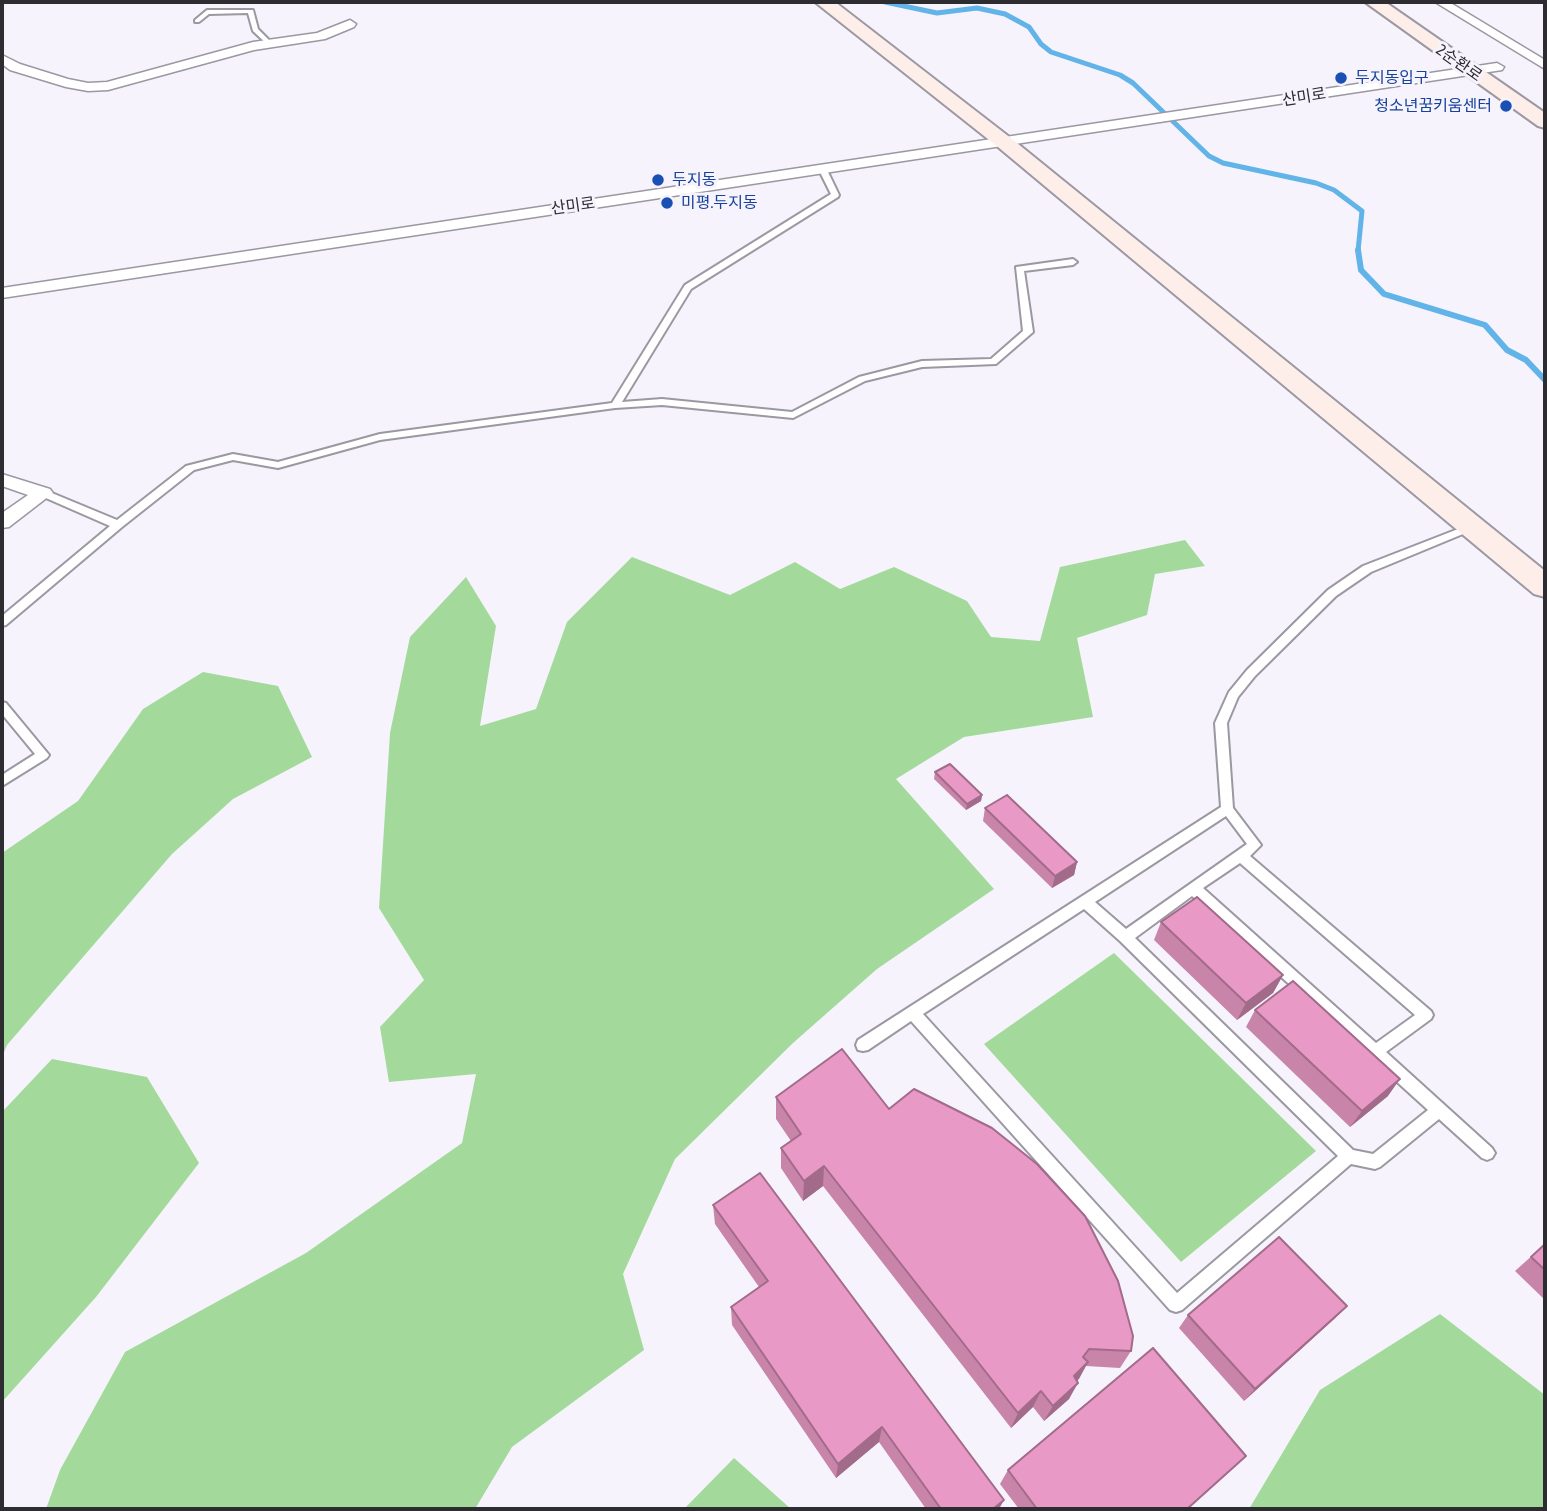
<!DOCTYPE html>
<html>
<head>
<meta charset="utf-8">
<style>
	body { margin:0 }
	#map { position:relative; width:1547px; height:1511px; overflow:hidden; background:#f6f3fd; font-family:"Asap Condensed",sans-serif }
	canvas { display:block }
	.frame { position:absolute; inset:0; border:4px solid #2d2c30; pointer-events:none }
</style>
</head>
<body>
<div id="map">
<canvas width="1547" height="1511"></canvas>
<div class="frame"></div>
</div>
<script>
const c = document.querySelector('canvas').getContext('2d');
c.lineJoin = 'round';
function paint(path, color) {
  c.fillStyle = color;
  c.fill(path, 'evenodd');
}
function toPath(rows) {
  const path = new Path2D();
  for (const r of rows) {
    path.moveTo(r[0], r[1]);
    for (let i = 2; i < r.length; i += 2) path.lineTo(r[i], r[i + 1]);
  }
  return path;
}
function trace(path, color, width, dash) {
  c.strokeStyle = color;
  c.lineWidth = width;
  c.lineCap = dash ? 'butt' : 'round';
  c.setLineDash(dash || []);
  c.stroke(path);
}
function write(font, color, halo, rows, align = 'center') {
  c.font = font + ' "Asap Condensed","Noto Sans KR",sans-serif';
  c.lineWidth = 6;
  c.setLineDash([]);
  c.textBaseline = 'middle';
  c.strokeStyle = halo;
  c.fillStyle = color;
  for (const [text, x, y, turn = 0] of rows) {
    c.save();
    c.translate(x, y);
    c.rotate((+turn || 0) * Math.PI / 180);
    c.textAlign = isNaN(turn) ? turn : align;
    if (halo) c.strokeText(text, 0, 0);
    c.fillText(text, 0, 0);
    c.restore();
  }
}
paint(toPath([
	[1185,540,1205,566,1155,574,1147,615,1077,638,1093,717,964,737,896,779,994,889,877,969,793,1043,675,1159,623,1274,644,1350,512,1447,475,1509,46,1509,60,1470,125,1352,306,1253,462,1143,476,1074,389,1082,380,1027,424,980,379,908,390,733,410,637,466,577,496,626,480,726,536,709,567,622,632,557,730,595,795,562,840,589,894,567,967,601,991,637,1040,641,1060,567],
	[203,672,278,686,312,757,233,799,172,854,7,1045,2,1057,2,853,78,801,143,709],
	[1114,953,1316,1151,1181,1262,984,1044],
	[52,1059,147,1077,199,1163,96,1297,2,1402,2,1112],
	[1440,1314,1545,1395,1545,1509,1249,1509,1320,1390],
	[734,1458,791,1509,684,1509]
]), '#a3da9b');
trace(toPath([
	[885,2,937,13,977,8,1005,14,1029,27,1041,44,1051,52,1120,75,1133,83,1209,156,1223,163,1316,183,1334,190,1362,211,1358,251]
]), '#62b4e8', 5);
trace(toPath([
	[1358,250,1361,270,1384,294,1485,325,1507,350,1526,360,1545,380]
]), '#62b4e8', 6);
const lane = toPath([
	[207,10,253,10,258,29,273,44,268,45,253,31,248,13,209,14,199,22,195,22,195,20,207,10],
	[820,168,827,170,839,195,838,197,691,289,622,402,662,399,792,412,859,377,922,361,991,359,1023,331,1016,267,1073,259,1077,262,1073,265,1024,271,1033,332,996,364,922,367,865,381,793,418,662,405,615,408,380,440,278,468,233,460,194,470,122,527,6,625,2,626,2,616,110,526,39,495,39,491,47,491,117,520,186,466,233,454,278,462,380,434,612,403,685,285,831,194,819,170,820,168],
	[1471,524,1476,527,1475,529,1371,572,1336,596,1255,676,1238,697,1227,723,1233,808,1261,845,1250,856,1431,1011,1433,1015,1431,1019,1386,1052,1492,1148,1495,1153,1492,1158,1487,1160,1482,1158,1439,1119,1380,1167,1375,1169,1351,1164,1182,1310,1176,1312,1170,1310,911,1021,868,1050,863,1051,858,1050,856,1045,858,1040,1221,807,1215,723,1229,692,1247,670,1328,590,1363,566,1471,524],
	[1226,816,1247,844,1126,929,1095,902,1226,816],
	[1240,863,1415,1015,1376,1043,1203,888,1240,863],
	[1192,896,1428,1110,1373,1154,1353,1150,1135,938,1192,896],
	[1084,909,1120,941,1338,1156,1177,1293,923,1014,1084,909],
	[2,702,6,703,49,755,47,758,2,786,2,775,35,754,2,714,2,702]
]);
const street = toPath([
	[1435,2,1449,2,1545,60,1545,69,1435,2],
	[350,20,356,24,354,27,325,39,254,50,108,90,88,91,66,87,10,70,2,64,2,55,20,64,68,79,88,83,107,82,253,42,317,33,350,20],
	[1497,63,1504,67,1502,70,2,298,2,288,1497,63],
	[2,474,50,489,53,493,9,527,2,528,2,513,28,495,2,486,2,474]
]);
const secondary = toPath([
	[815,2,835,2,1012,139,1545,571,1545,597,1534,594,998,147,815,2],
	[1365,2,1385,2,1545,113,1545,128,1538,126,1365,2]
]);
trace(lane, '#9b98a1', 4);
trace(street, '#9b98a1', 3);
trace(secondary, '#9b98a1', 4);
paint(lane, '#fff');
paint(street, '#fff');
paint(secondary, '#feeeea');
paint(toPath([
	[935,772,982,795,981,801,966,810,934,779],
	[985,808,1077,862,1074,875,1052,888,983,821],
	[1161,922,1283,975,1273,993,1237,1020,1154,940],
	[1255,1010,1388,1096,1350,1127,1246,1027],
	[776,1097,889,1109,1131,1351,1120,1368,1086,1366,1077,1381,1069,1399,1044,1421,1033,1407,1011,1428,823,1186,803,1201,781,1168,781,1148,791,1141,776,1119],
	[713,1205,999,1509,926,1509,879,1442,836,1478,732,1325,731,1307,759,1287,715,1224],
	[1545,1244,1545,1300,1515,1271],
	[1347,1306,1334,1319,1244,1401,1179,1328,1188,1315],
	[1246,1456,1188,1509,1019,1509,1000,1484,1008,1470]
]), '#c884a9');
paint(toPath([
	[982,795,981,801,966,810,967,804],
	[1077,862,1074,875,1052,888,1055,876],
	[1283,975,1273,993,1237,1020,1246,1003],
	[1400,1079,1388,1096,1350,1127,1362,1111],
	[824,1166,823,1186,803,1201,804,1181],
	[1347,1306,1334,1319,1244,1401,1255,1389],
	[1088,1362,1079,1379,1065,1392,1074,1376],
	[1078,1383,1069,1399,1044,1421,1053,1406],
	[1041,1391,1033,1407,1011,1428,1018,1413],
	[882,1427,879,1442,836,1478,838,1464],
	[1004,1500,999,1509,993,1509]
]), '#a26b8a');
const building = toPath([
	[950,764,982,795,967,804,935,772,950,764],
	[1007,795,1077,862,1055,876,985,808,1007,795],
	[1197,897,1283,975,1246,1003,1161,922,1197,897],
	[1293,981,1400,1079,1362,1111,1255,1010,1293,981],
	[842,1049,889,1109,914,1089,992,1128,1037,1164,1085,1216,1118,1281,1133,1336,1131,1351,1089,1349,1083,1357,1088,1362,1074,1376,1078,1383,1053,1406,1041,1391,1018,1413,824,1166,804,1181,781,1148,801,1134,776,1097,842,1049],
	[760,1173,1004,1500,993,1509,941,1509,882,1427,838,1464,731,1307,768,1281,713,1205,760,1173],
	[1279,1237,1347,1306,1255,1389,1188,1315,1279,1237],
	[1545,1244,1545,1270,1531,1257,1545,1244],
	[1153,1348,1246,1456,1187,1509,1037,1509,1008,1470,1153,1348]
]);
paint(building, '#e899c5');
trace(building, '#a26b8a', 2);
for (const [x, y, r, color] of [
	[1341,78,7,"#1a4fb4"],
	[1506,106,7,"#1a4fb4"],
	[658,180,7,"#1a4fb4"],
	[667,203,7,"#1a4fb4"]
]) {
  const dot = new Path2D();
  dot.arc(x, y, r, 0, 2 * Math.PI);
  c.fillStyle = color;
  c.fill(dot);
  trace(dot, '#f6f3fd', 2.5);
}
write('16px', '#2d2c30', '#f6f3fd', [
	["2순환로",1459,63,35],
	["산미로",1304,97,-9],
	["산미로",573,206,-8]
]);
write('16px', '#164399', '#f6f3fd', [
	["두지동입구",1355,78],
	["청소년꿈키움센터",1492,106,"right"],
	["두지동",672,180],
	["미평.두지동",681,203]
], 'left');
</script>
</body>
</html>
